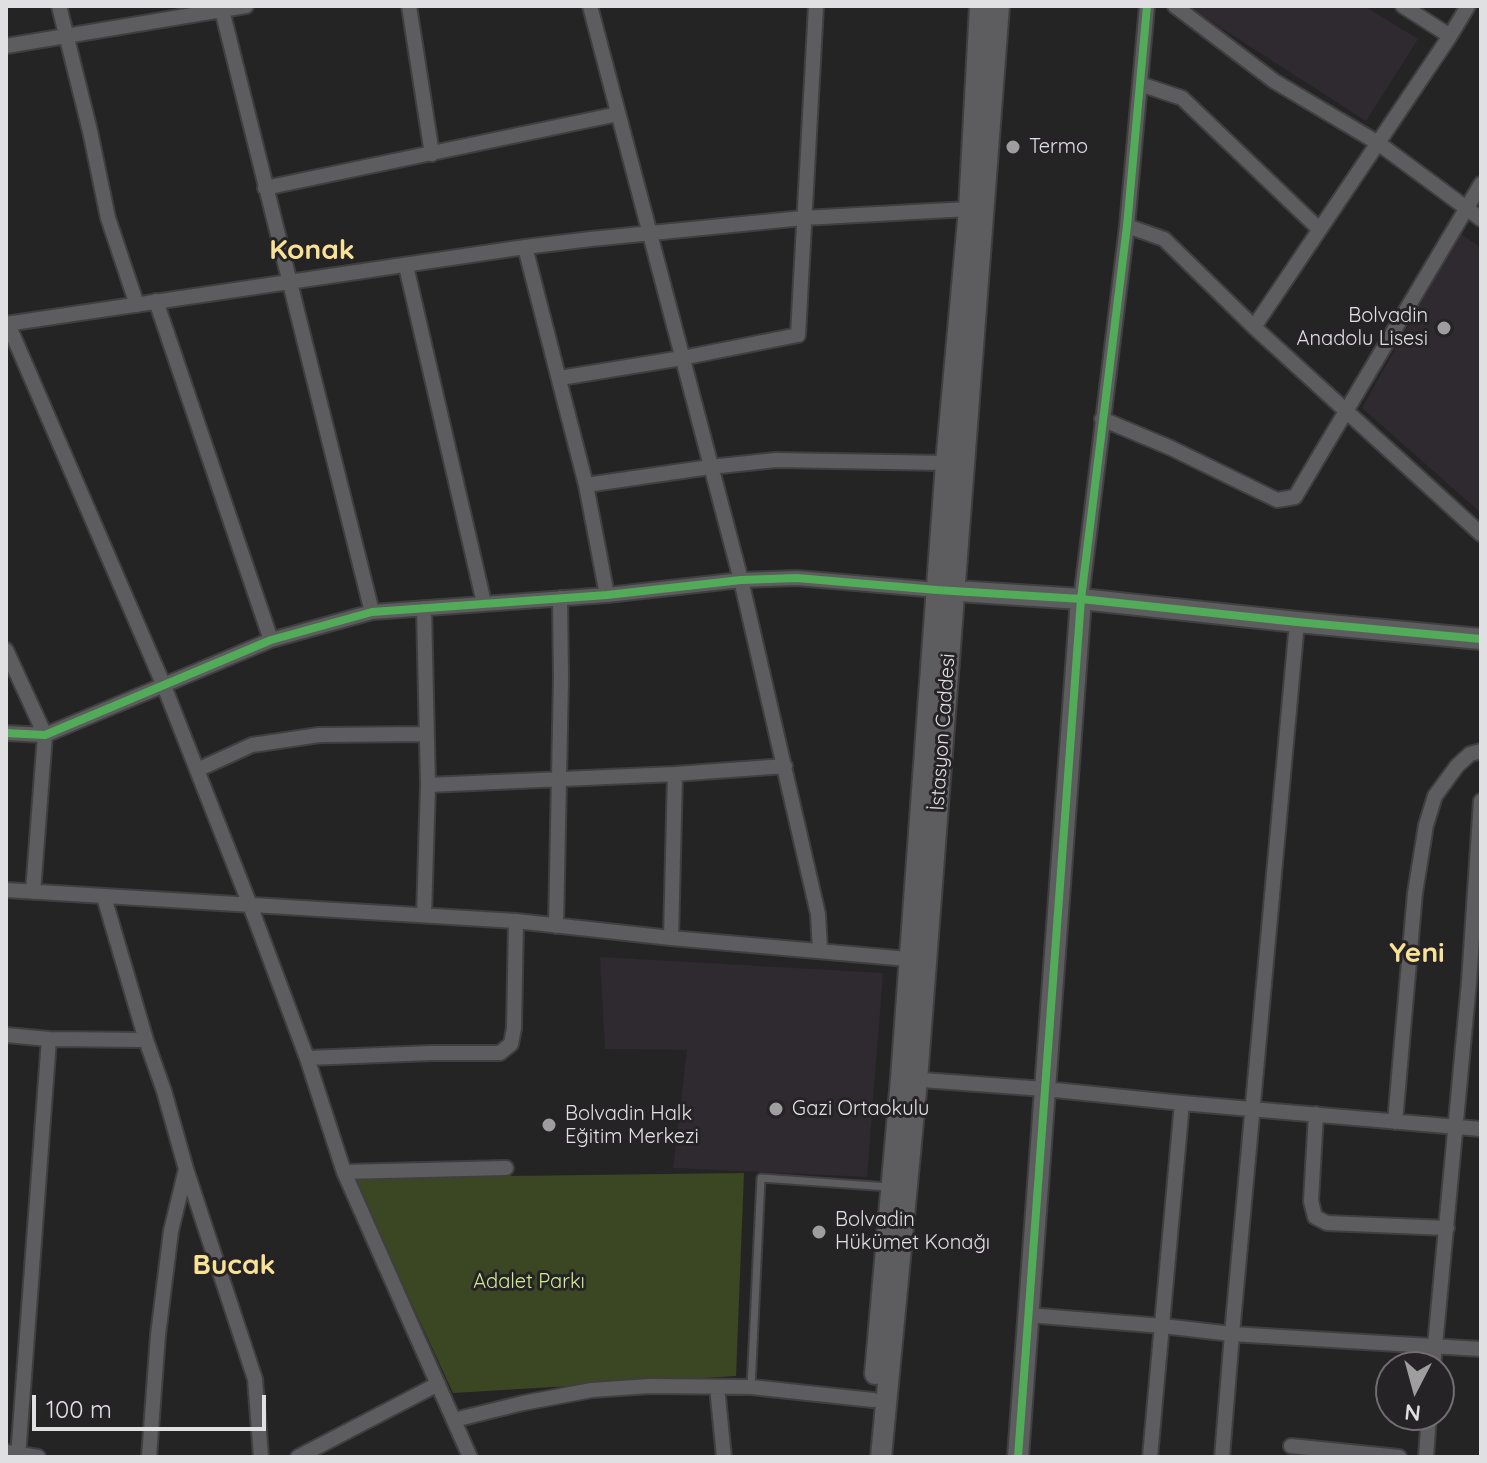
<!DOCTYPE html>
<html>
<head>
<meta charset="utf-8">
<style>
	body { margin:0 }
	#map { position:relative; width:1487px; height:1463px; overflow:hidden; background:#252425; font-family:Quicksand,sans-serif }
	canvas { display:block }
	.frame { position:absolute; inset:0; border:8px solid #e0dfe1; pointer-events:none }
	.north { position:absolute; left:1375px; top:1351px; width:80px; height:80px; box-sizing:border-box; background:#262326; border:2px solid #706e71; border-radius:50%; rotate:186deg; font-size:22px; font-weight:700; line-height:32px; text-align:center; color:#e0dfe1 }
	.north::after { content:''; display:block; margin:auto; width:28px; height:36px; background:#9f9e9f; clip-path:polygon(50% 0,100% 100%,50% 72%,0 100%) }
	.scale { position:absolute; left:32px; top:1395px; width:234px; height:36px; box-sizing:border-box; border:4px solid #e0dfe1; border-top:0; padding-left:10px; font-size:24px; line-height:28px; white-space:nowrap; color:#e0dfe1; -webkit-text-stroke:6px #262326; paint-order:stroke }
</style>
</head>
<body>
<div id="map">
<canvas width="1487" height="1463"></canvas>
<div class="frame"></div>
<div class="north">N</div>
<div class="scale">100 m</div>
</div>
<script>
const c = document.querySelector('canvas').getContext('2d');
c.lineJoin = 'round';
function paint(path, color) {
  c.fillStyle = color;
  c.fill(path, 'evenodd');
}
function toPath(rows) {
  const path = new Path2D();
  for (const r of rows) {
    path.moveTo(r[0], r[1]);
    for (let i = 2; i < r.length; i += 2) path.lineTo(r[i], r[i + 1]);
  }
  return path;
}
function trace(path, color, width, dash) {
  c.strokeStyle = color;
  c.lineWidth = width;
  c.lineCap = dash ? 'butt' : 'round';
  c.setLineDash(dash || []);
  c.stroke(path);
}
function write(font, color, halo, rows, align = 'center') {
  c.font = font + ' Quicksand,sans-serif';
  c.lineWidth = 6;
  c.setLineDash([]);
  c.textBaseline = 'middle';
  c.strokeStyle = halo;
  c.fillStyle = color;
  for (const [text, x, y, turn = 0] of rows) {
    c.save();
    c.translate(x, y);
    c.rotate((+turn || 0) * Math.PI / 180);
    c.textAlign = isNaN(turn) ? turn : align;
    if (halo) c.strokeText(text, 0, 0);
    c.fillText(text, 0, 0);
    c.restore();
  }
}
paint(toPath([
	[1187,6,1364,6,1418,39,1366,121],
	[1460,233,1481,248,1481,513,1362,408],
	[600,957,883,973,867,1177,673,1168,687,1050,605,1049]
]), '#2f2930');
paint(toPath([
	[744,1173,736,1376,453,1393,354,1178]
]), '#3b4622');
const lane = toPath([
	[751,1387,761,1178,889,1187]
]);
const street = toPath([
	[59,6,90,131,108,218,137,305],
	[221,6,372,612],
	[409,6,432,154],
	[590,6,741,580,818,914,820,950],
	[1175,6,1274,81,1378,143,1481,219],
	[1403,6,1450,36],
	[6,46,246,6],
	[1140,84,1182,98,1319,229],
	[265,188,618,114],
	[1127,226,1164,239,1254,327,1481,534],
	[525,247,586,485,607,595],
	[406,266,484,603],
	[156,301,271,640],
	[6,324,525,247,591,239,803,218,969,209],
	[8,324,164,686,250,905,307,1058,344,1172,470,1457],
	[1254,327,1450,36,1468,6],
	[560,378,682,358,798,335,816,6],
	[1102,419,1171,448,1277,500,1295,497,1481,184],
	[586,485,710,467,776,460,946,463],
	[1081,599,1127,226,1147,6],
	[424,608,428,785,424,915],
	[6,650,45,735,33,892],
	[6,733,45,735,271,640,372,612,607,595,741,580,797,578,937,590],
	[197,770,252,745,319,735,425,734],
	[428,785,675,774,785,766],
	[6,890,516,921,671,938,908,959],
	[104,897,146,1040,164,1091,186,1169,255,1379,261,1457],
	[556,926,561,678,560,598],
	[671,938,675,774],
	[6,1035,49,1039,146,1040],
	[307,1058,431,1053,500,1053,511,1044,514,1028,516,921],
	[909,1079,1045,1089,1182,1103,1481,1129],
	[1316,1114,1311,1201,1315,1217,1327,1223,1447,1228],
	[1395,1122,1415,893,1426,825,1435,796,1457,766,1470,754,1481,751],
	[344,1172,506,1168],
	[1028,1315,1163,1326,1232,1334,1481,1349],
	[1433,1367,1469,982,1481,801],
	[717,1387,724,1457],
	[454,1420,523,1403,592,1390,650,1386,751,1387,873,1400],
	[1291,1446,1399,1457],
	[6,1452,38,1457],
	[18,1457,49,1039],
	[149,1457,158,1335,171,1231,186,1169],
	[298,1457,438,1384],
	[1150,1457,1182,1103],
	[1222,1457,1232,1334,1297,622],
	[1426,1457,1429,1415]
]);
const secondary = toPath([
	[941,590,1081,599,1297,622,1481,639],
	[875,1374,901,1079,946,463,969,209,980,6],
	[881,1457,917,1080,999,6],
	[1018,1457,1081,599]
]);
trace(lane, '#403f40', 11);
trace(street, '#403f40', 18);
trace(secondary, '#403f40', 24);
trace(lane, '#5d5c5e', 7);
trace(street, '#5d5c5e', 14);
trace(secondary, '#5d5c5e', 20);
trace(toPath([
	[6,733,45,735,271,640,372,612,607,595,741,580,797,578,937,590,1081,599,1297,622,1481,639],
	[1018,1457,1081,599,1127,226,1147,6]
]), '#51ab58', 8);
for (const [x, y, r, color] of [
	[1013,147,8,"#9f9e9f"],
	[1444,328,8,"#9f9e9f"],
	[776,1109,8,"#9f9e9f"],
	[549,1125,8,"#9f9e9f"],
	[819,1232,8,"#9f9e9f"]
]) {
  const dot = new Path2D();
  dot.arc(x, y, r, 0, 2 * Math.PI);
  c.fillStyle = color;
  c.fill(dot);
  trace(dot, '#262326', 3);
}
write('20px', '#e0dfe1', '#262326', [
	["Termo",1029,147],
	["Bolvadin",1428,316,"right"],
	["Anadolu Lisesi",1428,339,"right"],
	["Gazi Ortaokulu",792,1109],
	["Bolvadin Halk",565,1114],
	["Eğitim Merkezi",565,1137],
	["Bolvadin",835,1220],
	["Hükümet Konağı",835,1243]
], 'left');
write('20px', '#e0dfe1', '#262326', [
	["İstasyon Caddesi",943,732,-86]
]);
write('20px', '#cfec8e', '#262326', [
	["Adalet Parkı",529,1282]
]);
write('bold 28px', '#f8e295', '#262326', [
	["Konak",312,251],
	["Yeni",1417,954],
	["Bucak",234,1266]
]);
</script>
</body>
</html>
